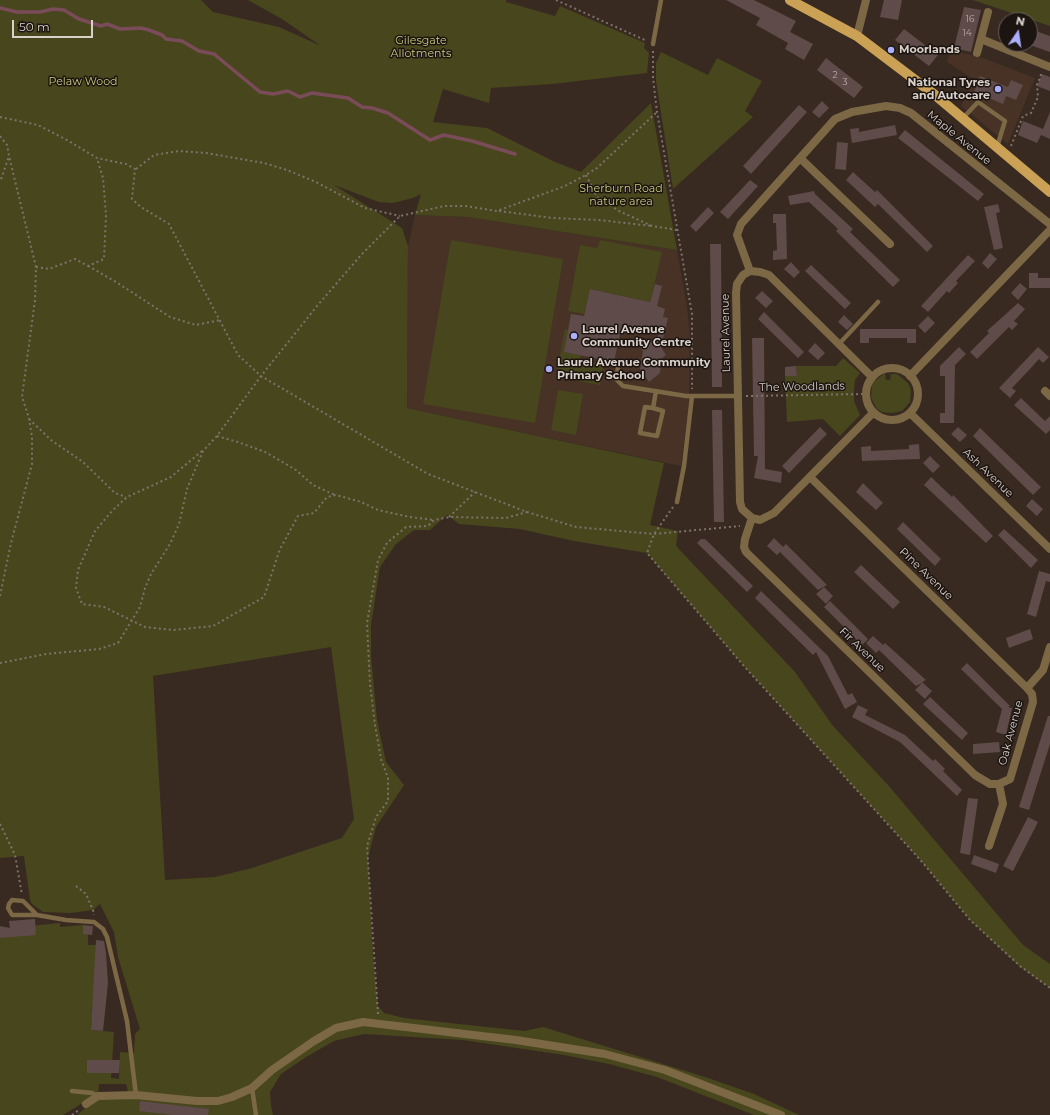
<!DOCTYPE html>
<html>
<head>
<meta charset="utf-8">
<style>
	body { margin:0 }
	#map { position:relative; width:1050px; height:1115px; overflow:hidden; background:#382a21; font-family:Montserrat,sans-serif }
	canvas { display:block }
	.north { position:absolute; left:998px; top:12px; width:40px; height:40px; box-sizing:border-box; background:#1b1410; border:1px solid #675f5a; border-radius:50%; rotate:13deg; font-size:11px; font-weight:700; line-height:16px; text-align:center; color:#d9d0ca }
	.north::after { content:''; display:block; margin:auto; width:14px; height:18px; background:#acaffb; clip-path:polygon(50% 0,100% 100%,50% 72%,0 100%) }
	.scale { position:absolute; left:12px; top:20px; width:81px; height:18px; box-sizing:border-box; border:2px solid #d9d0ca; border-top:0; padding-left:5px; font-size:12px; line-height:14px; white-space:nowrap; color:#d9d0ca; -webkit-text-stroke:3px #1b1410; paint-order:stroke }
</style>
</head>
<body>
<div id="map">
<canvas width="1050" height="1115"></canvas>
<div class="north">N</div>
<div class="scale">50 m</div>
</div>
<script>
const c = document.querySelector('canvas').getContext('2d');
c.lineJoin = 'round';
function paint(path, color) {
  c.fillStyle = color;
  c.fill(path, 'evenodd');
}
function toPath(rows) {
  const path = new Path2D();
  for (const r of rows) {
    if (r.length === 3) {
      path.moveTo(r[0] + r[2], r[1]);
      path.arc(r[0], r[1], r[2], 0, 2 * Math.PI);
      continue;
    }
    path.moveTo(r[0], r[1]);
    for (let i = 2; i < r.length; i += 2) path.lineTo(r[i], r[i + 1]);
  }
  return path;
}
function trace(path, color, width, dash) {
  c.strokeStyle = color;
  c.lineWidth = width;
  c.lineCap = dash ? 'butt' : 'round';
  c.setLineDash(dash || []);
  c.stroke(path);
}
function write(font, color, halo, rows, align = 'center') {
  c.font = font + ' Montserrat,sans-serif';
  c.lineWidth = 3;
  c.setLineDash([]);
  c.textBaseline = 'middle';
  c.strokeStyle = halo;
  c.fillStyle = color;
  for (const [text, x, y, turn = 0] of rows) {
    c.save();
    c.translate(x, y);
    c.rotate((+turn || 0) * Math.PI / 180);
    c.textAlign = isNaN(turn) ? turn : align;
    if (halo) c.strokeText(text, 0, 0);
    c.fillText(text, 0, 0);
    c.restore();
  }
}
paint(toPath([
	[950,50,983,58,1035,78,1008,144,961,106,973,79,947,62],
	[415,215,468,217,677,250,687,307,690,336,689,403,681,466,407,408,408,246]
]), '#473225');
paint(toPath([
	[0,0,201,0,213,12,279,27,321,46,282,19,248,0,506,0,506,2,555,16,560,6,645,43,644,48,649,53,647,73,552,84,491,88,489,103,443,89,433,122,487,128,555,162,581,172,651,103,677,250,468,217,415,215,421,194,413,198,393,203,379,202,334,185,402,228,408,246,407,408,664,463,650,525,678,531,676,546,795,672,833,726,888,785,1023,945,1050,964,1050,988,1019,966,970,920,923,863,743,665,647,553,574,541,520,529,459,524,447,515,430,530,414,530,396,544,380,567,371,625,371,656,377,720,386,762,404,785,376,827,368,857,373,956,378,1006,384,1013,404,1018,524,1031,543,1027,705,1077,754,1094,799,1115,754,1115,657,1077,609,1064,564,1055,463,1040,364,1034,334,1041,306,1057,281,1074,270,1092,271,1106,273,1115,77,1115,89,1105,81,1104,63,1115,0,1115,0,937,5,938,8,928,60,923,60,927,83,925,83,934,88,934,88,945,98,945,91,1030,114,1032,111,1078,119,1079,120,1052,134,1053,135,1034,140,1029,118,957,114,932,100,904,93,910,71,913,43,912,32,904,30,900,24,856,0,858],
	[331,647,354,819,342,838,252,868,215,877,165,880,153,676],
	[126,1084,129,1095,98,1096,99,1084],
	[973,0,1050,0,1050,26],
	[661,52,708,75,717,58,762,81,745,111,753,117,673,189,656,81,656,63],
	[451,240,563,259,535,423,423,404],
	[600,240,662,252,650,302,591,289,584,314,568,311,580,245,597,248],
	[565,329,568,330,564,352,581,355,580,361,604,364,600,385,556,377],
	[843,358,860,373,855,380,854,389,854,401,860,415,840,436,823,419,787,422,785,376,797,375,796,366,836,366],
	[885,373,886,380,890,380,891,374,897,374,908,383,911,390,910,402,902,411,892,413,882,412,877,409,871,398,872,383],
	[558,390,583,394,576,435,551,430]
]), '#48461d');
trace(toPath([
	[0,8,17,12,40,12,53,9,64,10,79,19,101,26,107,24,120,29,141,28,149,30,162,35,166,39,182,41,199,51,214,54,260,92,273,94,288,91,300,97,312,93,348,98,362,107,372,108,388,113,430,140,444,135,472,141,515,154]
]), '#7a4c59', 3.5);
paint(toPath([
	[726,0,754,0,796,21,790,32,813,44,804,60,785,49,788,43,756,25,760,18],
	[884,0,902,0,898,20,880,17],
	[964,7,981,10,971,52,954,48],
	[904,29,938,55,929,66,895,40],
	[1030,29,1050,36,1050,52,1030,45],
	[826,58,863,87,854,98,817,70],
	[1042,74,1050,77,1050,91,1037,86],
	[980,76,1008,87,1011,80,1023,85,1016,100,1006,96,1003,104,974,92],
	[822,101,829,108,819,118,812,112],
	[799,105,807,112,751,174,743,166],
	[1050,112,1050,139,1041,135,1037,143,1018,135,1023,121,1043,129],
	[895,125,897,135,852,143,850,129,859,128,859,132],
	[905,130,984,194,978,201,898,138],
	[837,142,848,143,846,170,835,169],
	[853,172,875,192,877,190,933,246,927,252,878,204,875,207,846,180],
	[750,180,758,186,728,219,720,212],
	[814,191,815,194,853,229,850,232,900,280,893,287,836,231,838,229,809,202,790,205,788,196],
	[998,204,1000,212,996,213,1003,248,994,250,984,207],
	[708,207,714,213,696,232,690,226],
	[773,214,786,214,787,259,773,260,773,251,777,250,776,223,773,223],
	[710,244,721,244,722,387,712,387],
	[990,253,997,259,988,269,982,263],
	[968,255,975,261,956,281,958,283,949,293,947,291,928,312,921,306],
	[791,262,800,272,794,278,784,269],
	[811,265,851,303,845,309,805,271],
	[1029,273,1038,273,1038,278,1050,278,1050,288,1029,288],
	[1020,283,1027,289,1018,300,1011,293],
	[655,284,662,286,657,306,665,309,663,317,668,318,661,347,666,355,662,358,660,373,649,382,640,369,643,351,641,349,660,334,622,324,614,362,564,352,571,314,584,316,590,289,650,302],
	[762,291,773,301,766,308,755,298],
	[1018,303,1025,309,1014,321,1018,324,1012,330,1009,327,977,359,970,352,989,333,987,331],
	[764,312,804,352,798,358,758,319],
	[844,315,853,324,847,330,838,322],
	[928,316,935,323,925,333,918,326],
	[860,329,916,329,916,343,907,343,907,338,869,338,869,343,860,343],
	[752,338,764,338,765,469,782,472,781,483,754,478,758,456,754,456],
	[815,343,825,353,818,360,808,351],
	[959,347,966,354,955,365,954,423,940,423,940,413,945,413,945,376,940,376,940,366],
	[1038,347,1049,357,1043,363,1039,359,1030,369,1012,388,1016,391,1010,398,999,388],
	[796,366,797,376,785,376,785,367],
	[1021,398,1045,421,1050,416,1050,430,1046,434,1014,405],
	[712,410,722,410,724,522,714,522],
	[820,427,827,434,789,473,782,466],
	[958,427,967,435,960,442,951,434],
	[980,428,1041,487,1033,495,973,436],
	[919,444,920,459,862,461,861,447,871,446,871,451,909,449,909,445],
	[930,456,940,466,933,473,923,463],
	[931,477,952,497,953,495,993,536,986,543,924,485],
	[863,483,883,503,876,510,856,492],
	[1032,499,1043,509,1037,516,1026,506],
	[903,522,941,559,935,566,897,529],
	[1004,529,1038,560,1031,568,998,535],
	[774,538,783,547,786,544,827,585,818,590,780,552,777,555,767,546],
	[701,539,705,539,753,586,747,592,697,543],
	[861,565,900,602,893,609,854,572],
	[1039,571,1050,574,1050,582,1046,581,1036,617,1027,614],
	[824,587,833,596,826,604,816,594],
	[761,591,828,656,848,695,852,693,857,702,845,709,816,652,813,655,755,598],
	[830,601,868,639,862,645,824,607],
	[1030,629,1033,639,1009,648,1006,638],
	[873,636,883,645,885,643,926,680,922,682,932,691,925,699,915,690,922,683,916,686,879,650,876,653,866,643],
	[967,663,1010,706,1008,707,1012,708,1006,735,996,732,1002,709,961,669],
	[930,697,968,733,962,740,923,704],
	[858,705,868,710,865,715,905,735,933,761,935,759,945,769,943,771,962,790,957,796,900,742,852,717],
	[1048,716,1050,716,1050,744,1029,810,1019,807],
	[999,742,1000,752,973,754,973,744],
	[968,798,978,799,970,855,960,853],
	[1028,817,1038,822,1013,871,1003,866],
	[974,855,999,864,996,873,971,864],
	[35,919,36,935,0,938,0,926,10,928,9,921],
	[83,925,93,926,92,935,83,934],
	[96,940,104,941,106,953,108,983,103,1031,91,1030],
	[87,1060,120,1060,119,1073,87,1073],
	[140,1101,209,1109,208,1115,173,1115,139,1111]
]), '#5f4b49');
trace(toPath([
	[556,0,647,41],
	[653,51,653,78,657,112,692,314,692,389],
	[0,117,38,125,67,140,97,158,126,164,135,169,132,199,141,207,169,224,238,355,261,376,428,474,527,512,576,527,654,534,740,526],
	[0,136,7,145,9,156,0,182],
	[1011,146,1023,116,1031,113,1038,97,1037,85,1042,72],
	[136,169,154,155,179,151,206,153,264,163,287,170,316,182,365,208,400,216],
	[586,175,597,197,619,211,652,226,677,230],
	[499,211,553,218,599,220,652,226],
	[88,266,116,282,170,317,196,325,220,320],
	[36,267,49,269,75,259,88,266,104,259,106,215,103,178,97,158],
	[746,396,865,394],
	[29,419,51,440,83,462,115,493,126,497],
	[217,436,238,442,265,452,296,470,313,485,335,495],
	[202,451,171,477,127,497,113,510,95,531,78,570,76,588,82,604,104,607,145,627,174,630,213,626,264,597,280,549,298,516,314,513,327,497,336,495,361,502,378,510,410,517,434,520],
	[673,507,654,534,647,553,743,665,923,863,970,920,1020,966,1050,988],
	[449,517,475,492],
	[0,596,11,543,32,464,32,437,29,418,22,397,35,300,36,267,9,156],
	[0,663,46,654,99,649,118,643,140,607,145,588,151,574,170,544,179,524,187,489,203,451,217,436,261,376,317,306,361,255,400,216,444,206,465,206,497,211,565,186,586,175,597,168,657,112],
	[0,824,15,855,22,895],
	[76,886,86,894,93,910,94,915],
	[378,1014,367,846,376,817,388,801,388,778,381,759,375,725,370,684,367,623,378,560,387,543,406,527,428,526,434,520,450,517,506,518,527,512],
	[72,1115,79,1110]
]), '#7e726a', 2, [2, 3]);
trace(toPath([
	[653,44,661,0],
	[963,118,978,102,1005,121,997,147],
	[839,344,878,302],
	[618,368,616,379,623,386,686,396,739,396],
	[653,408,663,411,657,436,640,433,645,407,653,408,656,391],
	[677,502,684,466,692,396],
	[37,915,12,915,8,908,9,904,12,900,23,901,37,915,66,920,94,922,103,929,107,937,127,1021,136,1095],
	[252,1088,256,1115],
	[72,1091,92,1093,98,1096]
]), '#7c6845', 4.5);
trace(toPath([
	[857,36,866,0],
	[981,39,1050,67],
	[977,53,988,12],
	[801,159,890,244],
	[750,271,760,272,769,275,872,377],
	[892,394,26],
	[910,376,1050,230],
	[1045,391,1050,396],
	[910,413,1050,549],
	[810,477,1027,688],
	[752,518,760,520,774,513,873,413],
	[999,784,990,784,975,775,746,552,744,547,745,539,752,518,742,509,740,502,736,293,737,284,743,275,750,271,737,235,741,224,835,119,852,112,886,106,900,108,911,113,1050,224],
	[989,846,1003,804,999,784,1010,779,1033,702,1032,694,1027,688,1043,670,1050,647],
	[86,1104,98,1096,136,1095,197,1101,218,1101,232,1097,252,1088,272,1070,314,1041,336,1028,363,1022,516,1040,605,1054,665,1070,781,1115]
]), '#7c6845', 8);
trace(toPath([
	[790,0,857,36,935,95,1050,192]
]), '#cba155', 10);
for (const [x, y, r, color] of [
	[891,50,4,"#acaffb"],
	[998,89,4,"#acaffb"],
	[574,336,4,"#acaffb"],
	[549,369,4,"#acaffb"]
]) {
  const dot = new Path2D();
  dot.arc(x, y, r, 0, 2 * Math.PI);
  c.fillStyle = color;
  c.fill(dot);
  trace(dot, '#1b1410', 1.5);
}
write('9px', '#baafaa', null, [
	["16",970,19],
	["14",967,33],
	["2",835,75],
	["3",845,82]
]);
write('11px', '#cbc97f', '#1b1410', [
	["Gilesgate",421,41],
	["Allotments",421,54],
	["Pelaw Wood",83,82],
	["Sherburn Road",621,189],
	["nature area",621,202]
]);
write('bold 11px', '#d9d0ca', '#1b1410', [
	["Moorlands",899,50],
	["National Tyres",990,83,"right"],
	["and Autocare",990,96,"right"],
	["Laurel Avenue",582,330],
	["Community Centre",582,343],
	["Laurel Avenue Community",557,363],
	["Primary School",557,376]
], 'left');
write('11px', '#d9d0ca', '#1b1410', [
	["Maple Avenue",959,138,39],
	["Laurel Avenue",726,333,-91],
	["The Woodlands",802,387,-1],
	["Ash Avenue",988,473,44],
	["Pine Avenue",926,574,44],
	["Fir Avenue",862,650,44],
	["Oak Avenue",1011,733,-75]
]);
</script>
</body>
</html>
